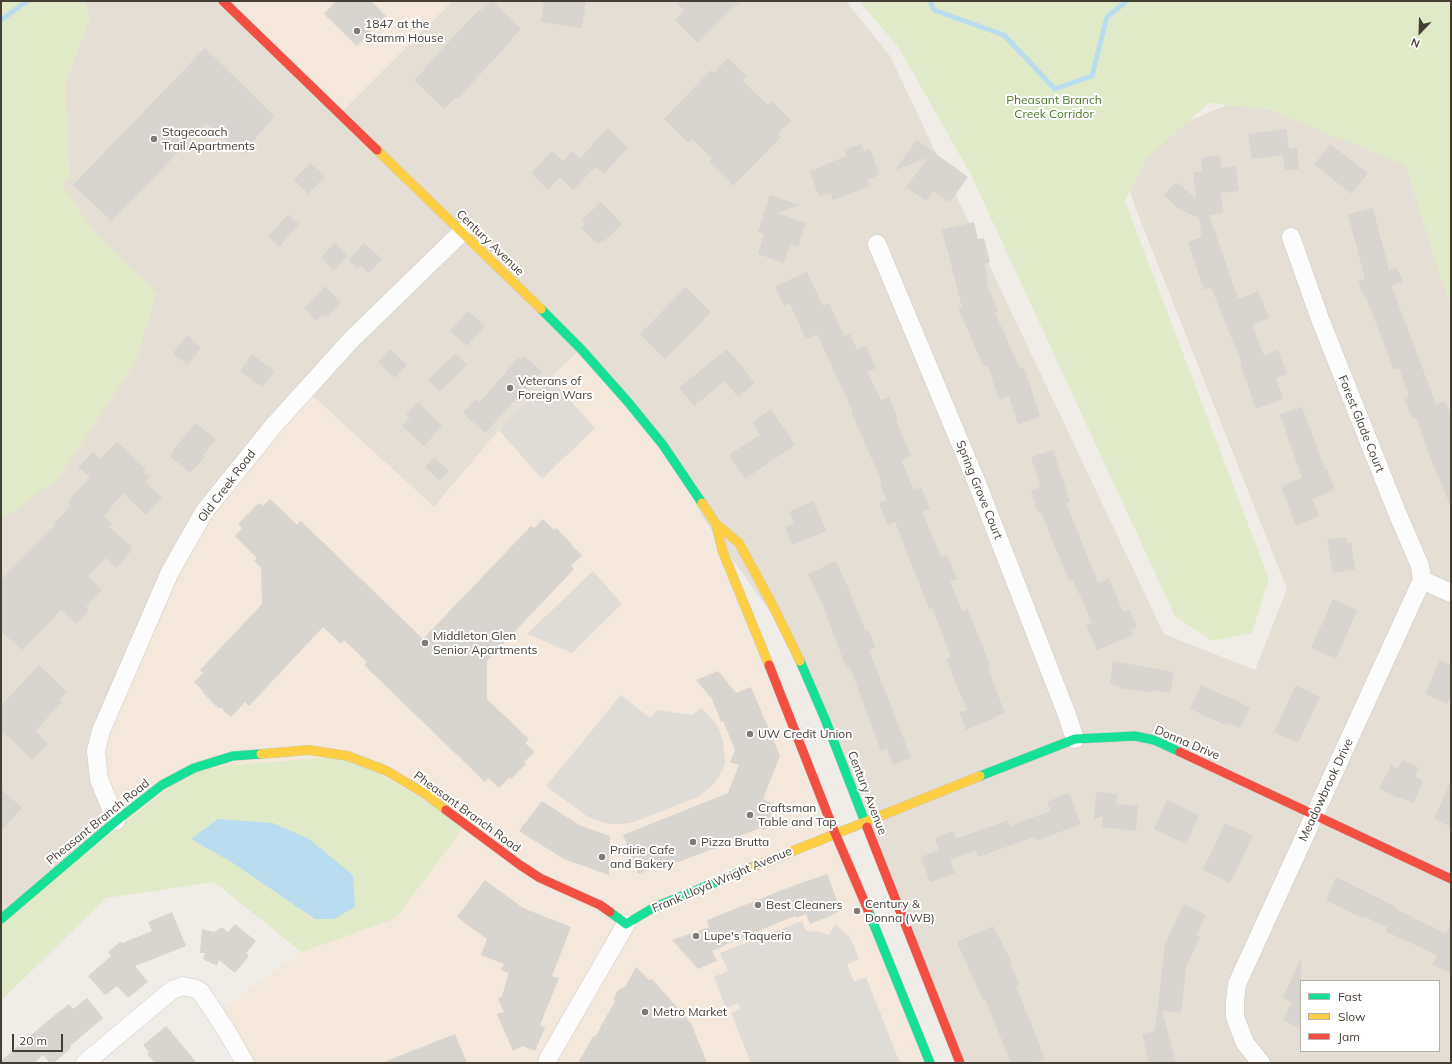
<!DOCTYPE html>
<html>
<head>
<meta charset="utf-8">
<style>
	body { margin:0 }
	#map { position:relative; width:1452px; height:1064px; overflow:hidden; background:#f0ede8; font-family:Mulish,sans-serif }
	canvas { display:block }
	.frame { position:absolute; inset:0; border:2px solid #453e35; pointer-events:none }
	.legend { position:absolute; left:1300px; top:980px; width:140px; height:72px; box-sizing:border-box; background:#fff; border:1px solid #b5b2ae; margin:0; padding:5px 7px; list-style:none; font-size:12px; color:#453e35 }
	.legend li { display:flex; align-items:center; gap:8px; height:20px }
	.legend b { width:20px; border:1px solid #b5b2ae }
	.north { position:absolute; left:1400px; top:12px; width:40px; height:40px; -webkit-text-stroke:3px #fff; paint-order:stroke; rotate:203deg; font-size:11px; font-weight:700; line-height:16px; text-align:center; color:#453e35 }
	.north::after { content:''; display:block; margin:auto; width:14px; height:18px; background:#453e35; clip-path:polygon(50% 0,100% 100%,50% 72%,0 100%) }
	.scale { position:absolute; left:12px; top:1034px; width:51px; height:18px; box-sizing:border-box; border:2px solid #453e35; border-top:0; padding-left:5px; font-size:12px; line-height:14px; white-space:nowrap; color:#453e35; -webkit-text-stroke:3px #fff; paint-order:stroke }
</style>
</head>
<body>
<div id="map">
<canvas width="1452" height="1064"></canvas>
<div class="frame"></div>
<ul class="legend">
<li><b style="height:5px;background:#16e098"></b>Fast</li>
<li><b style="height:5px;background:#ffcf43"></b>Slow</li>
<li><b style="height:5px;background:#f24e42"></b>Jam</li>
</ul>
<div class="north">N</div>
<div class="scale">20 m</div>
</div>
<script>
const c = document.querySelector('canvas').getContext('2d');
c.lineJoin = 'round';
function paint(path, color) {
  c.fillStyle = color;
  c.fill(path, 'evenodd');
}
function toPath(rows) {
  const path = new Path2D();
  for (const r of rows) {
    path.moveTo(r[0], r[1]);
    for (let i = 2; i < r.length; i += 2) path.lineTo(r[i], r[i + 1]);
  }
  return path;
}
function trace(path, color, width, dash) {
  c.strokeStyle = color;
  c.lineWidth = width;
  c.lineCap = dash ? 'butt' : 'round';
  c.setLineDash(dash || []);
  c.stroke(path);
}
function write(font, color, halo, rows, align = 'center') {
  c.font = font + ' Mulish,sans-serif';
  c.lineWidth = 4;
  c.setLineDash([]);
  c.textBaseline = 'middle';
  c.strokeStyle = halo;
  c.fillStyle = color;
  for (const [text, x, y, turn = 0] of rows) {
    c.save();
    c.translate(x, y);
    c.rotate((+turn || 0) * Math.PI / 180);
    c.textAlign = isNaN(turn) ? turn : align;
    if (halo) c.strokeText(text, 0, 0);
    c.fillText(text, 0, 0);
    c.restore();
  }
}
paint(toPath([
	[84,1,232,1,339,114,452,1,846,1,890,56,1164,634,1255,670,1287,589,1135,207,1117,152,1269,87,1413,145,1451,297,1451,1063,960,1063,789,638,581,349,550,378,499,430,434,507,306,390,116,821,1,919,1,485,25,209,69,177,65,83,90,18],
	[1301,981,1439,981,1439,1051,1301,1051]
]), '#e4ded5');
paint(toPath([
	[232,1,452,1,339,114],
	[581,349,684,474,930,1063,245,1063,216,1014,301,952,214,882,116,821,99,779,101,731,170,572,306,390,434,507,499,430,550,378]
]), '#f3e8db');
paint(toPath([
	[1,1,84,1,90,18,65,83,69,178,61,183,96,234,157,293,135,363,58,479,1,520],
	[859,1,1451,1,1451,310,1405,165,1270,110,1209,103,1146,159,1125,201,1269,579,1252,633,1212,641,1175,616,971,175,899,48],
	[348,756,466,824,396,918,302,952,214,882,106,898,1,1001,1,919,194,768]
]), '#e0eac8');
paint(toPath([
	[550,378,595,428,542,479,499,430],
	[593,571,622,604,572,653,527,634],
	[621,695,650,718,657,710,693,715,701,707,713,720,719,729,723,741,725,761,723,770,714,784,700,796,634,822,623,824,612,824,601,822,588,817,546,786],
	[802,921,806,931,820,932,829,935,835,924,850,937,859,959,847,964,854,982,866,977,900,1063,751,1063,731,1013,740,1009,738,1003,726,1008,714,977,728,971,720,953]
]), '#dfdcd8');
paint(toPath([
	[218,819,273,823,309,839,353,875,355,907,334,919,315,919,233,863,191,839]
]), '#b9ddee');
trace(toPath([
	[930,1,934,10,1004,35,1055,89,1092,76,1107,17,1127,1],
	[1,20,27,1]
]), '#b9ddee', 5);
paint(toPath([
	[336,1,371,1,386,16,357,46,324,14],
	[490,1,492,1,521,29,510,40,511,41,458,98,456,97,444,109,414,80,426,68,425,67,458,32,479,10,480,11],
	[544,1,586,1,582,28,541,22],
	[675,1,740,1,698,43,675,20,684,10],
	[205,48,274,116,243,154,206,123,112,221,73,185],
	[728,58,747,77,742,81,768,105,772,101,791,120,778,134,781,137,733,186,709,162,712,158,692,139,688,143,664,119,711,70,714,73],
	[607,128,628,147,604,174,595,167,573,190,560,177,548,190,531,173,552,151,563,161,572,151,580,159],
	[1286,129,1289,149,1297,148,1299,169,1285,171,1283,155,1252,159,1248,134],
	[917,140,968,177,950,202,933,191,926,201,906,187,928,158,895,170],
	[861,144,864,151,870,149,879,175,867,180,870,186,833,200,831,193,819,197,810,171,821,167,821,166,847,156,844,150],
	[1330,144,1368,173,1352,194,1314,165],
	[1220,155,1221,168,1236,166,1239,191,1221,193,1223,213,1209,215,1238,299,1258,291,1269,318,1252,325,1264,356,1278,350,1287,374,1276,378,1283,399,1256,409,1240,364,1242,364,1211,287,1204,290,1188,242,1202,237,1199,218,1179,209,1164,195,1176,182,1196,198,1193,172,1202,171,1201,158],
	[310,163,325,176,308,194,294,180],
	[770,195,800,205,777,213,806,223,798,247,790,244,784,263,758,254,764,234,758,232],
	[601,202,622,224,603,242,602,240,598,244,581,228,585,224,582,220],
	[1373,208,1389,270,1397,267,1403,282,1392,286,1403,317,1436,404,1445,401,1451,415,1451,507,1430,457,1416,417,1412,418,1404,398,1409,396,1399,368,1394,370,1366,297,1364,297,1358,281,1365,279,1348,214],
	[288,214,299,224,279,247,268,237],
	[974,222,978,239,984,238,990,262,984,264,988,281,986,282,998,311,995,313,1020,369,1024,367,1040,417,1018,424,1009,396,999,400,988,366,984,367,958,308,962,307,942,230],
	[334,243,348,256,334,271,321,258],
	[364,243,382,259,369,273,361,266,358,269,348,260],
	[807,272,823,306,829,303,844,336,850,334,857,350,866,346,876,368,867,372,881,400,889,397,898,419,896,420,911,456,901,460,914,490,921,487,930,509,922,511,941,557,947,555,957,579,950,581,962,611,968,609,991,668,988,669,1005,713,993,718,993,719,966,730,959,712,967,710,946,659,951,657,932,608,929,609,895,522,887,525,879,503,886,500,880,483,882,483,852,413,853,412,817,334,806,339,790,304,784,306,775,286],
	[325,286,341,302,326,318,322,315,316,321,304,308],
	[686,287,711,312,665,359,640,334],
	[468,311,485,326,467,346,450,331],
	[187,335,201,348,188,365,173,353],
	[390,349,407,365,395,378,378,362],
	[727,349,755,383,738,397,725,381,694,406,679,388],
	[252,354,274,371,262,387,240,371],
	[455,354,467,365,440,391,428,380],
	[524,356,542,371,485,433,463,413,475,399,479,403,519,357,521,359],
	[418,402,442,426,424,446,402,426,410,418,406,415],
	[1302,407,1325,470,1327,469,1335,490,1312,499,1319,516,1296,525,1281,486,1302,478,1280,414],
	[771,409,795,445,745,479,729,455,760,435,752,422],
	[196,423,216,440,203,455,205,457,190,473,170,456,174,451,173,450],
	[117,442,146,469,143,472,150,477,145,482,162,498,146,515,123,493,104,516,112,524,109,527,131,546,129,548,132,550,116,568,106,558,88,576,102,590,86,607,89,610,76,624,61,610,22,650,1,631,1,580,55,526,53,524,71,506,67,502,90,477,78,467,93,452,100,459],
	[1053,450,1070,502,1066,503,1098,583,1109,578,1123,612,1130,610,1137,627,1131,630,1133,635,1097,650,1086,625,1092,623,1073,580,1069,581,1041,512,1038,513,1031,490,1041,487,1031,457],
	[434,457,449,471,440,481,425,467],
	[270,499,297,525,301,521,423,639,531,526,534,528,543,519,554,530,556,528,572,544,571,545,582,555,571,566,574,569,487,661,487,699,529,739,525,743,535,752,524,762,526,764,511,779,510,777,499,788,488,778,485,782,364,665,367,662,344,640,341,644,323,627,249,706,245,702,231,717,220,707,219,709,203,693,204,692,194,682,203,673,200,670,262,604,261,567,254,561,257,558,235,536,242,528,238,524,259,503,263,506],
	[813,501,826,531,792,545,785,527,794,523,789,512],
	[1346,537,1347,543,1351,542,1355,569,1333,573,1327,540],
	[836,561,846,583,866,632,869,630,875,647,869,650,911,758,893,765,887,748,881,751,850,667,846,668,823,605,808,574],
	[1333,599,1357,610,1336,659,1311,648],
	[1440,660,1451,665,1451,695,1447,704,1425,694],
	[1113,661,1174,672,1170,693,1152,690,1152,693,1119,688,1120,686,1110,684],
	[39,665,67,692,59,700,62,702,35,731,48,743,33,760,1,730,1,706],
	[718,671,736,693,751,687,780,756,763,799,776,805,765,830,760,828,730,840,731,843,710,850,670,865,669,862,638,874,623,835,728,793,739,765,730,762,735,750,723,721,721,722,712,699,696,680],
	[1201,685,1250,707,1240,728,1228,723,1227,726,1190,709],
	[1296,685,1320,697,1298,743,1274,732],
	[1402,760,1419,768,1415,777,1423,781,1413,803,1399,797,1398,798,1379,789,1391,765,1398,769],
	[1451,781,1451,827,1434,819],
	[1,789,22,808,1,831],
	[1096,792,1117,794,1116,804,1138,806,1136,831,1101,827,1103,816,1094,819],
	[1069,793,1081,824,1036,841,1034,837,978,857,975,850,950,860,955,873,930,882,921,857,939,850,935,838,953,831,956,839,1008,820,1010,826,1050,811,1047,802],
	[1167,800,1199,815,1186,844,1154,829],
	[542,801,581,826,610,836,609,875,564,859,519,831],
	[1225,823,1253,836,1230,883,1203,870],
	[827,874,841,911,833,914,833,915,810,924,806,914,796,918,795,916,724,945,724,946,712,951,717,961,698,969,672,940,709,927,707,920,790,887],
	[1336,877,1398,908,1397,910,1413,917,1413,918,1446,933,1451,923,1451,973,1432,965,1437,955,1385,931,1387,927,1363,916,1362,918,1326,900],
	[485,880,523,908,571,927,552,976,559,978,540,1025,545,1028,535,1051,523,1046,513,1051,497,1014,504,1012,498,999,502,996,509,973,501,970,504,964,481,955,487,939,457,917],
	[1184,904,1206,915,1196,935,1200,937,1186,967,1181,1013,1162,1011,1176,1063,1149,1063,1142,1034,1155,1031,1165,944],
	[172,912,186,946,135,966,148,982,128,998,117,986,105,995,88,976,111,956,108,952,121,941,122,943,152,931,148,922],
	[235,924,256,941,246,953,249,956,235,973,219,960,217,966,203,959,205,953,200,953,202,929,214,932,222,927,228,932],
	[993,926,1012,963,1010,964,1019,984,1016,986,1045,1059,1034,1063,1011,1063,985,999,983,1000,957,942],
	[1301,958,1301,1029,1283,1020,1292,1002,1283,998],
	[636,967,649,980,652,979,691,1023,707,1063,578,1063,593,1036,595,1037,615,1001,613,999,618,990,625,987],
	[87,998,103,1018,70,1046,71,1048,54,1063,50,1063,43,1055,34,1063,1,1063,1,1061,45,1023,69,1004,73,1009],
	[166,1026,197,1063,155,1063,147,1054,149,1052,143,1045],
	[455,1034,467,1063,384,1063,384,1062]
]), '#d8d4cf');
const street = toPath([
	[1291,237,1320,319,1396,510,1420,566,1422,580,1451,593],
	[877,244,979,488,1067,715,1075,739],
	[116,821,99,779,96,751,101,731,170,572,204,512,275,424,351,340,462,232],
	[85,1063,172,990,183,986,196,989,201,992,226,1030,245,1063],
	[547,1063,548,1059,626,924],
	[1261,1063,1245,1043,1235,1017,1235,1001,1237,984,1422,580]
]);
const fast = toPath([
	[541,309,581,349,628,402,663,445,702,503],
	[800,661,825,719,867,827],
	[980,776,1075,739,1135,736,1154,740,1180,752],
	[868,910,930,1063],
	[610,912,626,924,653,908,753,867],
	[1,919,116,821,162,785,194,768,233,756,261,754]
]);
const slow = toPath([
	[377,150,541,309],
	[702,503,716,524,739,543,773,606,800,661],
	[716,524,722,550,769,665],
	[261,754,309,750,348,756,387,771,427,795,446,810],
	[753,867,980,776]
]);
const jam = toPath([
	[223,1,377,150],
	[769,665,835,833,868,910],
	[1180,752,1451,879],
	[446,810,520,865,540,878,600,905,610,912],
	[867,827,960,1063]
]);
trace(street, '#cecbc6', 19);
trace(fast, '#cfc9bf', 10);
trace(slow, '#cfc9bf', 10);
trace(jam, '#cfc9bf', 10);
trace(street, '#fdfcfc', 18);
trace(fast, '#16e098', 9);
trace(slow, '#ffcf43', 9);
trace(jam, '#f24e42', 9);
for (const [x, y, r, color] of [
	[357,31,4,"#817b74"],
	[154,139,4,"#817b74"],
	[510,388,4,"#817b74"],
	[425,643,4,"#817b74"],
	[750,734,4,"#817b74"],
	[750,815,4,"#817b74"],
	[693,842,4,"#817b74"],
	[602,857,4,"#817b74"],
	[758,905,4,"#817b74"],
	[857,911,4,"#817b74"],
	[696,936,4,"#817b74"],
	[645,1012,4,"#817b74"]
]) {
  const dot = new Path2D();
  dot.arc(x, y, r, 0, 2 * Math.PI);
  c.fillStyle = color;
  c.fill(dot);
  trace(dot, '#fff', 1.5);
}
write('12px', '#453e35', '#fff', [
	["1847 at the",365,24],
	["Stamm House",365,38],
	["Stagecoach",162,132],
	["Trail Apartments",162,146],
	["Veterans of",518,381],
	["Foreign Wars",518,395],
	["Middleton Glen",433,636],
	["Senior Apartments",433,650],
	["UW Credit Union",758,734],
	["Craftsman",758,808],
	["Table and Tap",758,822],
	["Pizza Brutta",701,842],
	["Prairie Cafe",610,850],
	["and Bakery",610,864],
	["Century &",865,904],
	["Donna (WB)",865,918],
	["Best Cleaners",766,905],
	["Lupe's Taqueria",704,936],
	["Metro Market",653,1012]
], 'left');
write('12px', '#4c7728', '#fff', [
	["Pheasant Branch",1054,100],
	["Creek Corridor",1054,114]
]);
write('12px', '#453e35', '#fff', [
	["Century Avenue",490,243,44],
	["Forest Glade Court",1361,424,68],
	["Old Creek Road",227,486,-53],
	["Spring Grove Court",979,490,68],
	["Donna Drive",1187,743,23],
	["Meadowbrook Drive",1326,790,-65],
	["Century Avenue",867,793,69],
	["Pheasant Branch Road",467,812,36],
	["Pheasant Branch Road",98,822,-39],
	["Frank Lloyd Wright Avenue",722,880,-23]
]);
</script>
</body>
</html>
